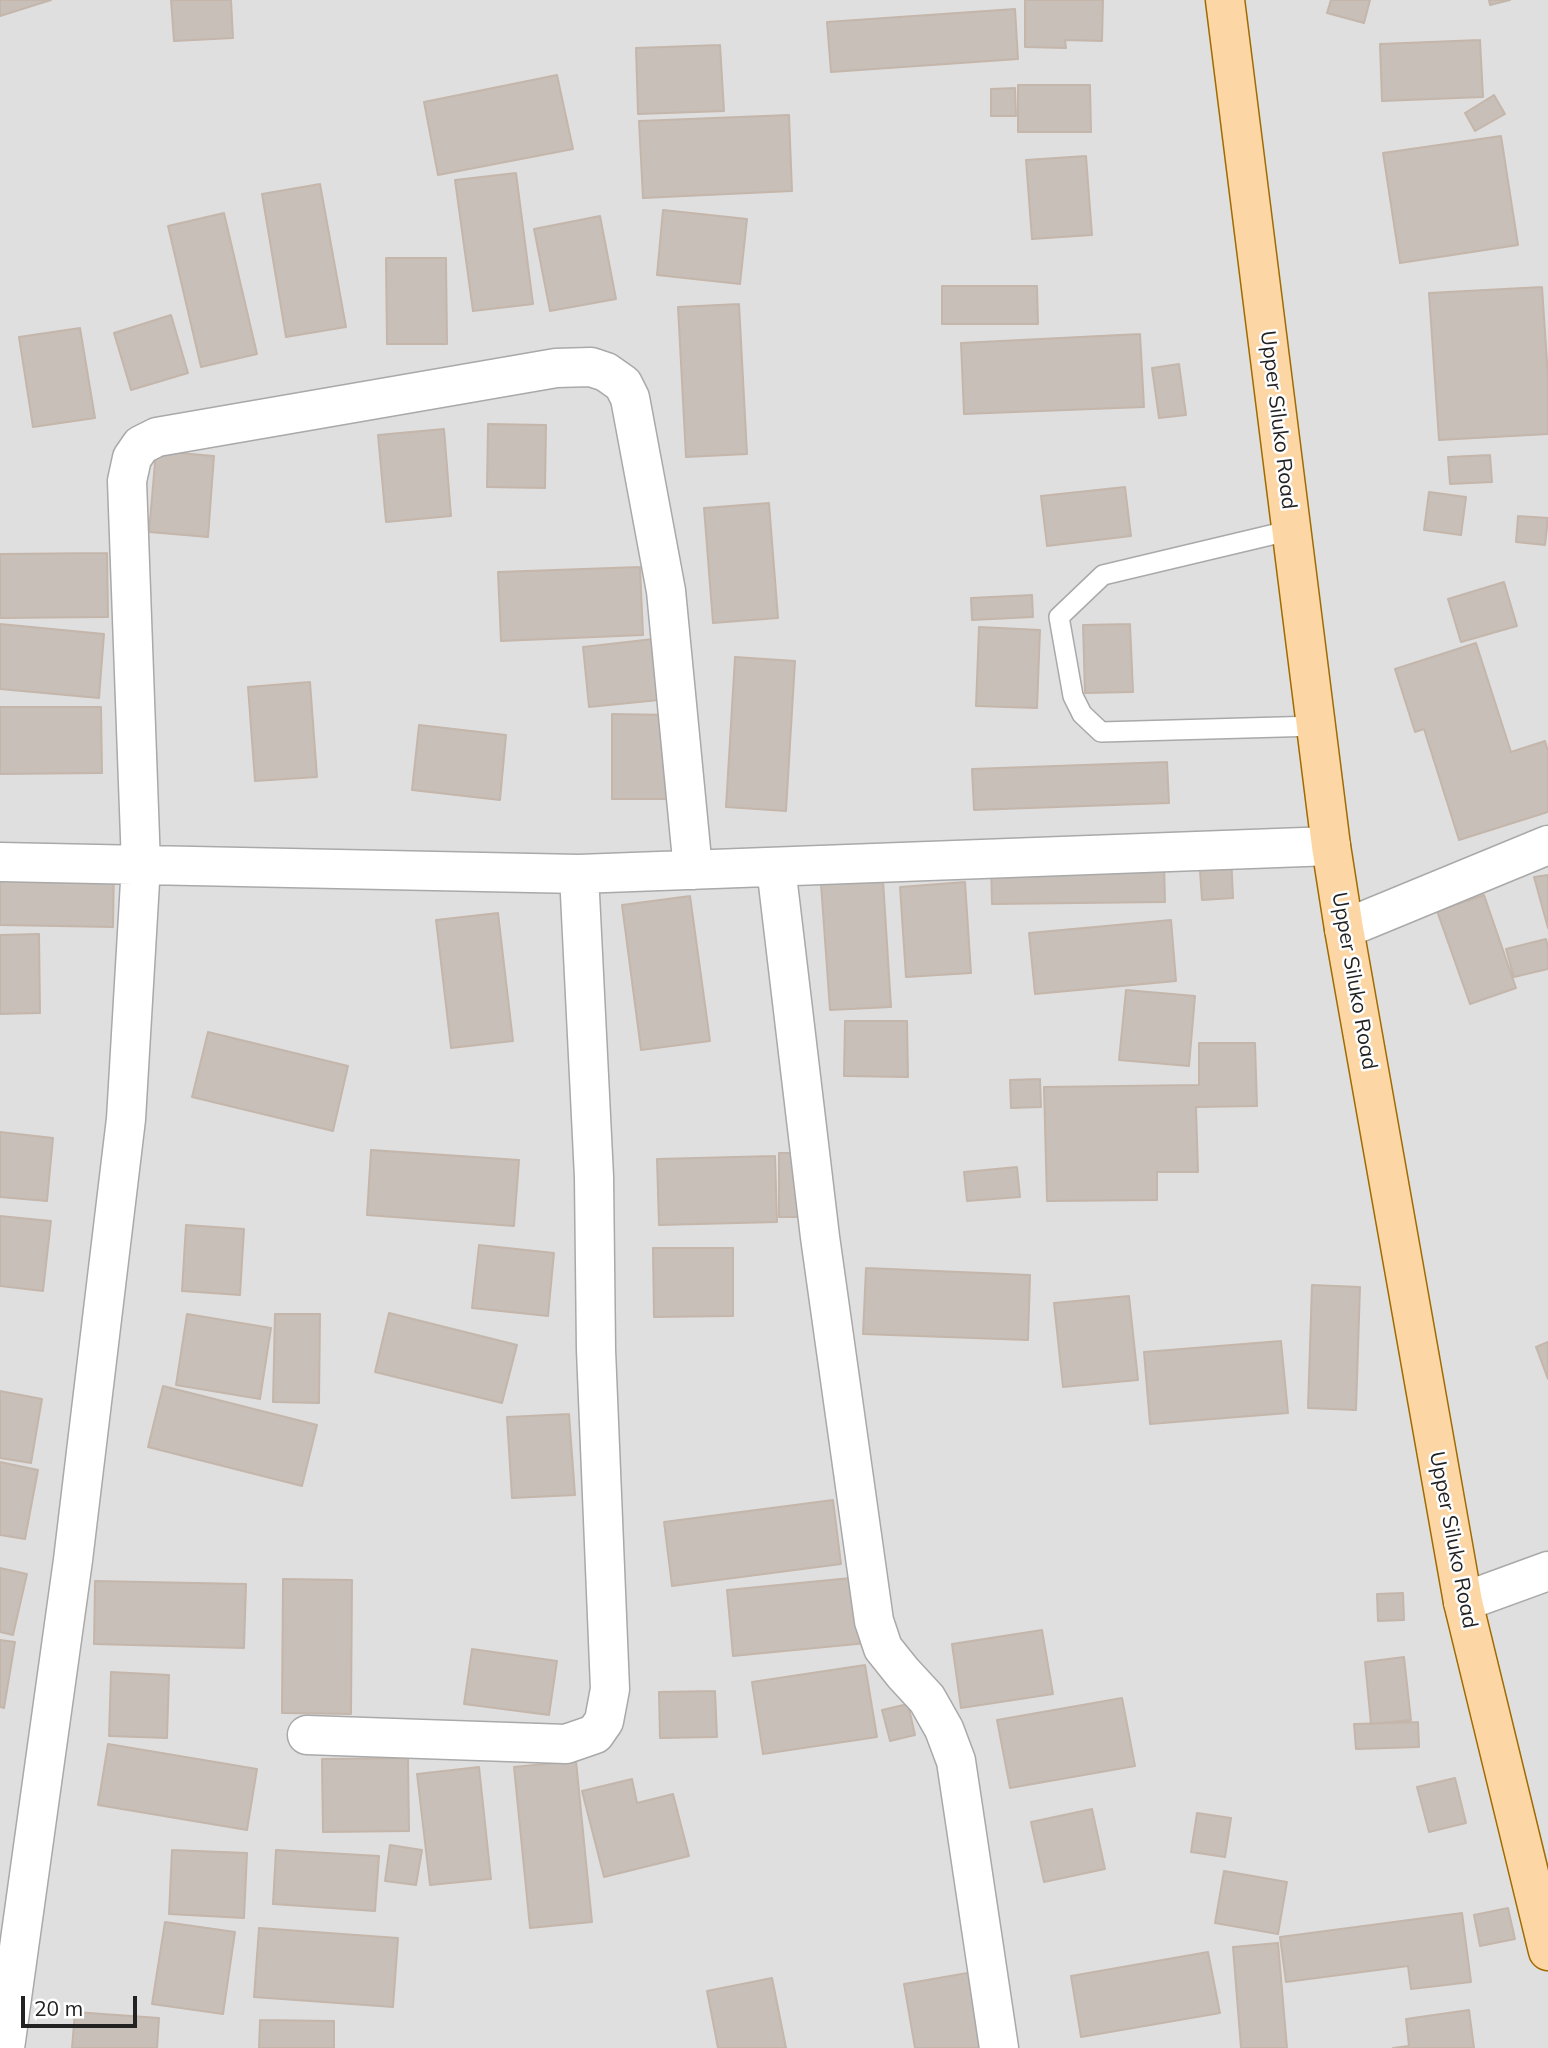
<!DOCTYPE html>
<html>
<head>
<meta charset="utf-8">
<style>
	body { margin:0 }
	#map { position:relative; width:1548px; height:2048px; overflow:hidden; background:#f2efe9; font-family:Mulish,sans-serif }
	canvas { display:block }
	.scale { position:absolute; left:21px; top:1996px; width:116px; height:32px; box-sizing:border-box; border:4px solid #222; border-top:0; padding-left:9px; font-size:21px; line-height:24px; white-space:nowrap; color:#222; -webkit-text-stroke:5px #fff; paint-order:stroke }
</style>
</head>
<body>
<div id="map">
<canvas width="1548" height="2048"></canvas>
<div class="scale">20 m</div>
</div>
<script>
const c = document.querySelector('canvas').getContext('2d');
c.lineJoin = 'round';
function paint(path, color) {
  c.fillStyle = color;
  c.fill(path, 'evenodd');
}
function toPath(rows) {
  const path = new Path2D();
  for (const r of rows) {
    path.moveTo(r[0], r[1]);
    for (let i = 2; i < r.length; i += 2) path.lineTo(r[i], r[i + 1]);
  }
  return path;
}
function trace(path, color, width, dash) {
  c.strokeStyle = color;
  c.lineWidth = width;
  c.lineCap = dash ? 'butt' : 'round';
  c.setLineDash(dash || []);
  c.stroke(path);
}
function write(font, color, halo, rows, align = 'center') {
  c.font = font + ' Mulish,sans-serif';
  c.lineWidth = 5;
  c.setLineDash([]);
  c.textBaseline = 'middle';
  c.strokeStyle = halo;
  c.fillStyle = color;
  for (const [text, x, y, turn = 0] of rows) {
    c.save();
    c.translate(x, y);
    c.rotate((+turn || 0) * Math.PI / 180);
    c.textAlign = isNaN(turn) ? turn : align;
    if (halo) c.strokeText(text, 0, 0);
    c.fillText(text, 0, 0);
    c.restore();
  }
}
paint(toPath([
	[0,0,1548,0,1548,2048,0,2048]
]), '#e0dfdf');
const building = toPath([
	[0,0,51,0,0,16,0,0],
	[171,0,231,0,233,38,174,41,171,0],
	[1025,0,1103,0,1102,41,1065,40,1066,48,1025,47,1025,0],
	[1331,0,1370,0,1364,23,1327,13,1331,0],
	[1489,0,1510,0,1490,5,1489,0],
	[1015,9,1018,59,831,72,827,22,1015,9],
	[1480,40,1483,97,1382,101,1380,44,1480,40],
	[720,45,724,111,638,114,636,48,720,45],
	[557,75,573,149,438,175,424,102,557,75],
	[1018,85,1090,85,1091,132,1018,132,1018,85],
	[1015,88,1016,116,991,116,991,89,1015,88],
	[1494,95,1505,114,1475,131,1465,113,1494,95],
	[789,115,792,191,643,198,639,121,789,115],
	[1501,136,1518,245,1400,263,1383,153,1501,136],
	[1086,156,1092,235,1032,239,1026,160,1086,156],
	[516,173,533,304,473,311,455,180,516,173],
	[320,184,346,327,286,337,262,194,320,184],
	[663,210,747,219,740,284,657,275,663,210],
	[224,213,257,354,201,367,168,226,224,213],
	[600,216,616,299,550,311,534,229,600,216],
	[386,258,446,258,447,344,387,344,386,258],
	[942,286,1037,286,1038,324,942,324,942,286],
	[1542,287,1548,377,1548,434,1439,440,1429,293,1542,287],
	[739,304,747,454,686,457,678,307,739,304],
	[171,315,188,373,131,390,114,333,171,315],
	[80,328,95,418,33,427,19,337,80,328],
	[1140,334,1144,407,964,414,961,343,1140,334],
	[1179,364,1186,415,1159,418,1152,368,1179,364],
	[488,424,546,425,545,488,487,487,488,424],
	[444,429,451,516,386,522,378,435,444,429],
	[156,451,214,456,208,537,149,532,156,451],
	[1490,455,1492,482,1450,484,1448,457,1490,455],
	[1125,487,1131,536,1047,546,1041,496,1125,487],
	[1429,492,1466,497,1461,535,1424,530,1429,492],
	[769,503,778,618,713,623,704,508,769,503],
	[1518,516,1548,518,1545,545,1516,542,1518,516],
	[107,553,108,617,0,618,0,554,107,553],
	[640,567,643,635,501,641,498,572,640,567],
	[1504,582,1517,626,1461,642,1448,599,1504,582],
	[1032,595,1033,617,972,620,971,598,1032,595],
	[0,624,104,634,99,698,0,689,0,624],
	[1130,624,1133,692,1085,693,1083,625,1130,624],
	[979,627,1040,630,1037,708,976,706,979,627],
	[662,638,669,699,589,707,583,647,662,638],
	[1476,643,1511,752,1545,741,1548,751,1548,812,1459,840,1424,729,1415,732,1395,669,1476,643],
	[735,657,795,661,786,811,726,807,735,657],
	[310,682,317,777,255,781,248,687,310,682],
	[0,707,101,707,102,773,0,774,0,707],
	[612,714,674,715,673,799,612,799,612,714],
	[419,725,506,735,500,800,412,790,419,725],
	[1167,762,1169,803,974,810,972,769,1167,762],
	[1231,854,1233,898,1202,900,1199,856,1231,854],
	[1164,863,1165,902,992,904,991,865,1164,863],
	[0,864,114,865,113,927,0,925,0,864],
	[1548,875,1548,928,1534,877,1548,875],
	[883,880,891,1007,830,1010,821,884,883,880],
	[965,882,971,973,906,977,900,887,965,882],
	[1484,895,1516,988,1470,1004,1437,911,1484,895],
	[690,896,710,1041,641,1050,622,905,690,896],
	[498,913,513,1041,451,1048,436,920,498,913],
	[1171,920,1176,981,1035,994,1029,933,1171,920],
	[39,934,40,1013,0,1014,0,935,39,934],
	[1546,939,1548,948,1548,969,1514,977,1506,949,1546,939],
	[1126,990,1195,996,1189,1066,1119,1060,1126,990],
	[845,1021,907,1021,908,1077,844,1076,845,1021],
	[208,1032,348,1066,333,1131,192,1097,208,1032],
	[1199,1043,1255,1043,1257,1106,1196,1107,1198,1172,1157,1172,1157,1200,1047,1201,1044,1087,1199,1085,1199,1043],
	[1040,1079,1041,1107,1011,1108,1010,1080,1040,1079],
	[0,1132,53,1138,47,1201,0,1197,0,1132],
	[371,1150,519,1160,514,1226,367,1215,371,1150],
	[779,1153,802,1153,803,1217,779,1217,779,1153],
	[775,1156,777,1222,659,1225,657,1159,775,1156],
	[1017,1167,1020,1197,967,1201,964,1172,1017,1167],
	[0,1216,51,1221,43,1291,0,1286,0,1216],
	[186,1225,244,1229,240,1295,182,1291,186,1225],
	[479,1245,554,1253,548,1316,472,1308,479,1245],
	[653,1248,733,1248,733,1316,654,1317,653,1248],
	[866,1268,1030,1275,1028,1340,863,1334,866,1268],
	[1312,1285,1360,1287,1356,1410,1308,1408,1312,1285],
	[1129,1296,1138,1380,1063,1387,1054,1303,1129,1296],
	[389,1313,517,1345,502,1403,375,1372,389,1313],
	[187,1314,271,1328,260,1399,176,1385,187,1314],
	[275,1314,320,1314,319,1403,273,1402,275,1314],
	[1281,1341,1288,1413,1150,1424,1144,1352,1281,1341],
	[1548,1342,1548,1379,1536,1347,1548,1342],
	[163,1386,317,1425,302,1486,148,1447,163,1386],
	[0,1391,42,1399,31,1463,0,1458,0,1391],
	[569,1414,575,1495,512,1498,507,1417,569,1414],
	[0,1462,38,1470,25,1539,0,1535,0,1462],
	[833,1500,841,1564,672,1586,664,1522,833,1500],
	[0,1568,27,1574,13,1635,0,1632,0,1568],
	[861,1577,867,1643,733,1656,727,1590,861,1577],
	[283,1579,352,1580,351,1714,282,1713,283,1579],
	[95,1581,246,1584,244,1648,94,1644,95,1581],
	[1403,1593,1404,1620,1378,1621,1377,1594,1403,1593],
	[1042,1630,1053,1694,961,1708,952,1644,1042,1630],
	[0,1640,15,1642,4,1708,0,1707,0,1640],
	[472,1649,557,1661,549,1715,464,1704,472,1649],
	[1404,1657,1411,1720,1371,1724,1365,1662,1404,1657],
	[865,1665,877,1737,763,1754,752,1682,865,1665],
	[111,1672,169,1675,167,1738,109,1736,111,1672],
	[715,1691,717,1737,660,1738,659,1692,715,1691],
	[1122,1698,1135,1766,1010,1788,997,1720,1122,1698],
	[908,1704,915,1735,890,1741,882,1710,908,1704],
	[1418,1722,1419,1747,1356,1749,1354,1724,1418,1722],
	[108,1744,257,1769,247,1830,98,1805,108,1744],
	[408,1758,409,1831,323,1832,322,1759,408,1758],
	[576,1761,592,1922,530,1928,514,1767,576,1761],
	[479,1767,491,1879,430,1885,417,1774,479,1767],
	[1455,1778,1466,1823,1429,1832,1417,1787,1455,1778],
	[632,1779,637,1803,673,1794,689,1856,604,1877,582,1791,632,1779],
	[1092,1809,1105,1869,1044,1882,1031,1822,1092,1809],
	[1197,1813,1231,1818,1225,1857,1191,1852,1197,1813],
	[390,1845,422,1850,416,1885,385,1881,390,1845],
	[172,1850,247,1853,244,1918,169,1914,172,1850],
	[276,1850,379,1856,375,1911,273,1904,276,1850],
	[1224,1871,1287,1882,1278,1934,1215,1923,1224,1871],
	[1508,1908,1515,1939,1480,1946,1474,1915,1508,1908],
	[1462,1913,1471,1982,1411,1989,1408,1966,1286,1982,1280,1937,1462,1913],
	[165,1922,235,1932,223,2014,152,2004,165,1922],
	[259,1928,398,1938,393,2007,254,1997,259,1928],
	[1278,1943,1287,2048,1241,2048,1233,1947,1278,1943],
	[1208,1952,1220,2013,1081,2037,1071,1976,1208,1952],
	[973,1972,986,2048,915,2048,904,1984,973,1972],
	[772,1978,786,2048,718,2048,707,1991,772,1978],
	[1469,2010,1474,2048,1393,2048,1409,2046,1406,2019,1469,2010],
	[75,2012,159,2018,157,2048,72,2048,75,2012],
	[260,2020,334,2021,334,2048,259,2048,260,2020]
]);
paint(building, '#c7bfb8');
trace(building, '#c4b6ab', 2);
const service = toPath([
	[1292,530,1103,575,1059,617,1073,696,1082,714,1101,732,1317,726]
]);
const minor = toPath([
	[0,862,579,874,1331,846],
	[776,867,820,1237,874,1621,883,1648,903,1673,927,1699,944,1729,956,1761,999,2048],
	[1344,929,1548,845],
	[1463,1602,1548,1571],
	[307,1735,566,1744,595,1734,604,1721,610,1689,596,1350,594,1177,579,874],
	[5,2048,73,1560,126,1119,141,865,127,481,132,458,141,445,157,437,556,368,591,367,606,372,623,384,630,398,666,591,693,870]
]);
const primary = toPath([
	[1225,0,1331,846,1344,929,1463,1602,1548,1951]
]);
trace(service, '#a9a9a9', 22);
trace(minor, '#a9a9a9', 41);
trace(primary, '#a06b00', 41);
trace(service, '#fff', 19);
trace(minor, '#fff', 38);
trace(primary, '#fcd6a4', 38);
write('21px', '#222', '#fff', [
	["Upper Siluko Road",1278,420,83],
	["Upper Siluko Road",1354,981,80],
	["Upper Siluko Road",1453,1540,79]
]);
</script>
</body>
</html>
